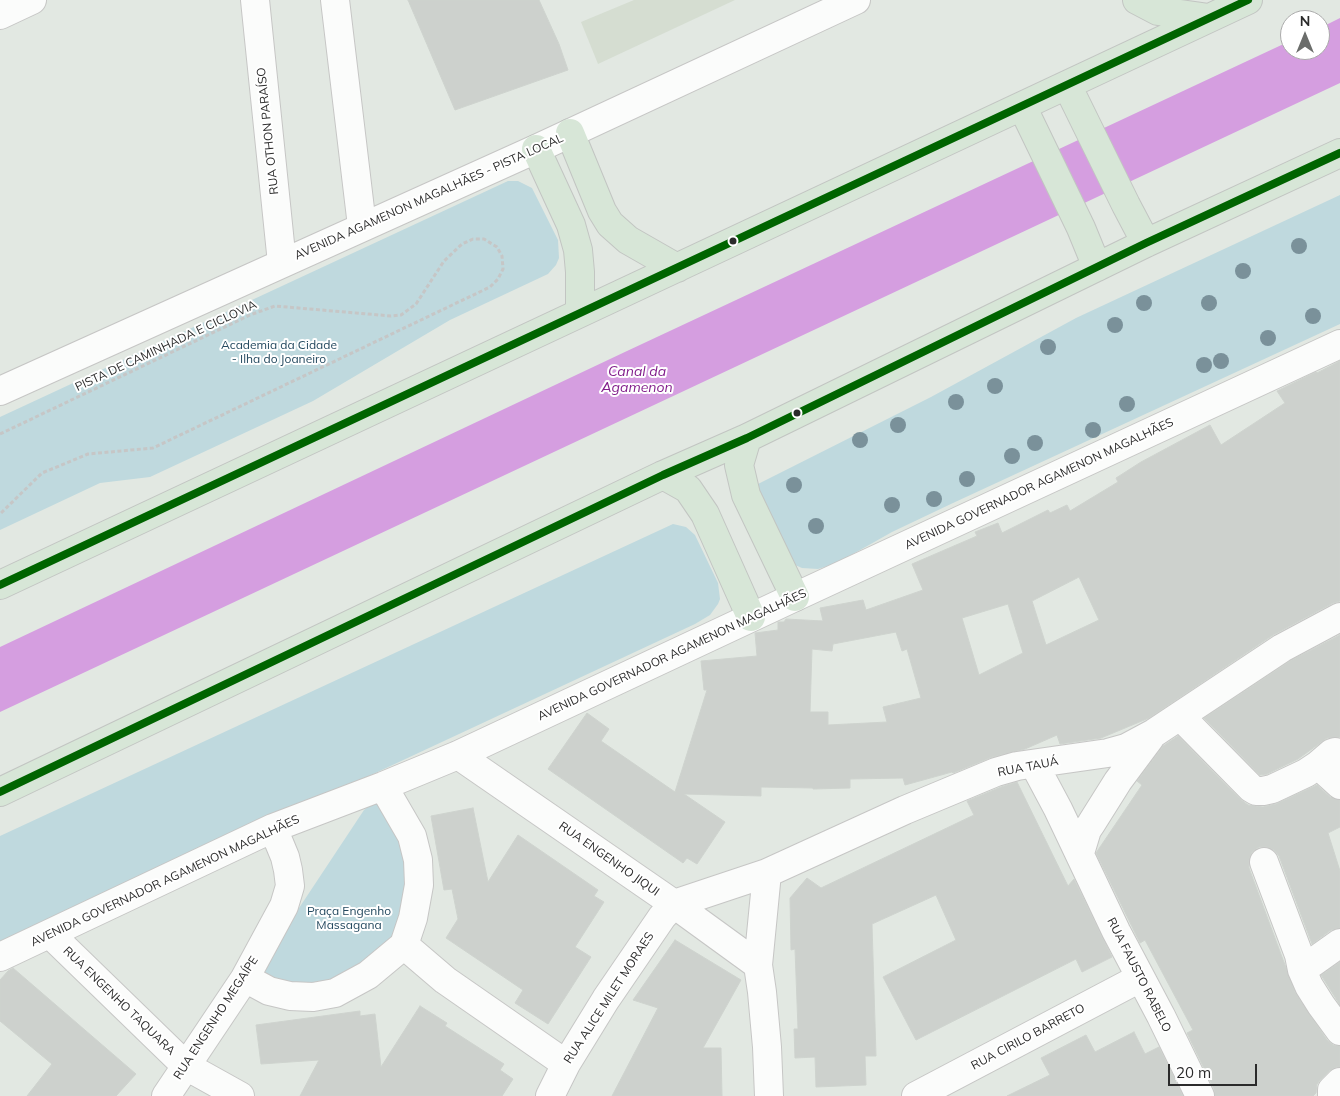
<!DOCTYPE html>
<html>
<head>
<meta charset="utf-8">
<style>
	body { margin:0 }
	#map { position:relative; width:1340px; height:1096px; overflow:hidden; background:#e2e8e2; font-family:Mulish,sans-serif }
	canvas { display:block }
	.north { position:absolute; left:1280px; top:10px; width:50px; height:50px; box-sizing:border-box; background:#fff; border:1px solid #aaa; border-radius:50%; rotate:0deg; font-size:14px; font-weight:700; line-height:20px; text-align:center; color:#2b2b2b }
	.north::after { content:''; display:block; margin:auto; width:18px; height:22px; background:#6b6d6b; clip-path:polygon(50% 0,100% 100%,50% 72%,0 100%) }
	.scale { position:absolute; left:1168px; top:1064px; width:89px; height:22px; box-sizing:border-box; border:2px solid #2b2b2b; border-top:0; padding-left:6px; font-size:15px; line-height:18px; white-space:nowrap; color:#2b2b2b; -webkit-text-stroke:4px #fff; paint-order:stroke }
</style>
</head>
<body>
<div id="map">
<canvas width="1340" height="1096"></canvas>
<div class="north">N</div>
<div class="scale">20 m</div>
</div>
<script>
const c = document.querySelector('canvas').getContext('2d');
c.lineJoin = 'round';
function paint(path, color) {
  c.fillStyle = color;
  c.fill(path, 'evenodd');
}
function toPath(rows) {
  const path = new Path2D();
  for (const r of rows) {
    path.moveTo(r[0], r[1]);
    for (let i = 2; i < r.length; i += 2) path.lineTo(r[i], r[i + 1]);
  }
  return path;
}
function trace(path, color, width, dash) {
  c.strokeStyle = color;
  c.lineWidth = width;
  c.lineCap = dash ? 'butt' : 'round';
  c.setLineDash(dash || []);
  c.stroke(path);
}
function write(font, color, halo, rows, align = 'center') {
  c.font = font + ' Mulish,sans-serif';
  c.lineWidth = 4;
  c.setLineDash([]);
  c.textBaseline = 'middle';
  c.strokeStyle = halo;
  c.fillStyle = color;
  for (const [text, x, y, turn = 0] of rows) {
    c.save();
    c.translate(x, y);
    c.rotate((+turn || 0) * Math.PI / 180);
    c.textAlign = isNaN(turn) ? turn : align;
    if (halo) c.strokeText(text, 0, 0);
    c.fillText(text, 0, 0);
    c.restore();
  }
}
paint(toPath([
	[634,0,735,0,598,64,581,22]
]), '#d5ddd1');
paint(toPath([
	[508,181,518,181,532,188,558,240,559,258,556,265,548,274,450,320,313,401,150,477,100,483,0,530,0,417],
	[1340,195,1340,324,953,503,892,532,837,563,818,569,802,568,795,565,756,486,758,484,931,397,1076,318],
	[673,524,686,527,695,535,718,583,720,599,718,604,710,615,695,624,0,948,0,836],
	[374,802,383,806,408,844,409,898,389,944,340,991,254,976,364,810]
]), '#bfd9de');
paint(toPath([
	[1340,18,1340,83,0,712,0,647,627,351,1290,41,1290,50,1320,50,1320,28]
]), '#d59ee0');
const building = toPath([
	[408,0,539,0,559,44,568,70,455,110,408,0],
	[1340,361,1340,601,1333,603,1273,635,1149,718,1101,738,1060,744,1057,735,1025,749,992,757,953,773,952,772,905,785,903,778,850,779,850,788,813,789,813,788,761,787,761,796,684,794,725,822,697,864,687,858,683,863,548,769,587,713,609,729,601,741,675,792,707,690,704,690,701,661,757,656,755,633,778,630,778,622,784,622,786,619,823,621,820,608,863,600,866,610,923,590,912,564,977,536,975,532,998,523,1002,533,1048,510,1050,513,1067,505,1070,511,1118,482,1116,478,1141,462,1210,425,1221,445,1285,403,1277,391,1316,372,1317,373,1340,361],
	[1079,577,1099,620,1046,645,1032,601,1079,577],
	[1008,604,1023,653,979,675,962,618,1008,604],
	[896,632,902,651,907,649,921,698,883,707,887,722,828,725,828,712,810,712,812,649,832,651,833,644,896,632],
	[1340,635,1340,737,1327,738,1298,759,1267,774,1260,775,1204,718,1290,661,1340,635],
	[1178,736,1240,799,1248,805,1263,807,1276,804,1317,785,1330,797,1340,800,1340,827,1328,833,1340,871,1340,928,1331,930,1312,944,1279,856,1274,850,1267,847,1259,847,1252,852,1249,860,1249,868,1295,992,1327,1040,1333,1045,1340,1046,1340,1067,1336,1067,1329,1071,1321,1079,1317,1084,1316,1093,1313,1096,1215,1096,1214,1089,1187,1033,1193,1030,1145,940,1140,943,1096,853,1142,785,1137,781,1163,746,1178,736],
	[1017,782,1068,886,1074,879,1112,957,1082,972,1076,959,916,1040,883,977,956,940,936,895,872,924,876,1056,865,1056,866,1085,816,1087,815,1057,795,1058,794,1029,798,1029,795,949,791,950,790,898,807,878,821,888,974,815,967,801,1001,787,1017,782],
	[473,808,488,882,518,835,598,890,594,896,604,902,575,947,591,957,548,1024,515,1003,523,990,446,938,458,919,452,889,444,890,431,816,473,808],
	[675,940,741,980,703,1048,721,1048,722,1096,612,1096,658,1008,633,1000,675,940],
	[1340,962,1340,1005,1321,975,1340,962],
	[13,968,136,1074,116,1096,27,1096,52,1064,0,1021,0,980,8,971,13,968],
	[420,1006,447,1023,445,1026,504,1064,500,1070,513,1079,502,1096,300,1096,319,1060,261,1064,256,1025,360,1011,360,1016,375,1014,381,1067,420,1006],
	[1134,1032,1145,1054,1159,1047,1183,1096,1007,1096,1050,1075,1041,1058,1086,1035,1095,1052,1134,1032]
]);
paint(building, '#cdd1cd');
trace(building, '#ced3ce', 1);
const minor = toPath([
	[255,0,282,263],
	[335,0,362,226],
	[0,15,32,0],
	[0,391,536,149,856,0],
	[1180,716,1251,788,1256,791,1263,791,1272,789,1306,773,1318,765,1340,785],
	[458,755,674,904,758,965],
	[1034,764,1058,809,1116,931,1161,1016,1200,1096],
	[1318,765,1332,753,1335,752,1340,753],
	[1080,853,1087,830,1091,824,1118,781,1150,738],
	[1264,862,1299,955,1302,970,1309,986,1321,1005,1340,1031],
	[767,873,758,965,762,992,767,1047,769,1096],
	[50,934,186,1066,240,1096],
	[404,945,445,980,566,1064],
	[0,957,273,828,383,786,458,755,795,597,1340,344],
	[1302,970,1340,943],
	[245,978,269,991,290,996,313,997,335,993,368,975,404,945,413,918,419,885,418,860,412,836,383,786],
	[166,1096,245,978,284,906,290,886,288,870,285,857,273,828],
	[550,1096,566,1064,606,999,662,917,674,904,767,873,905,810,996,772,1017,766,1108,753,1126,748,1154,733,1282,648,1340,617],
	[916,1096,1140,978],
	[1332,1096,1332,1090,1340,1082]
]);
const highway = toPath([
	[1137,0,1158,11,1209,18],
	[1067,85,1126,205,1146,243],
	[1022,106,1081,228,1097,267],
	[570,133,602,211,610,224,628,240,677,268],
	[536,149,571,225,578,250,580,272,580,313],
	[747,438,739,465,746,495,795,597],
	[663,475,688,489,705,514,751,617],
	[0,585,1248,0],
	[0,792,663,475,747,438,1146,243,1340,153]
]);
trace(minor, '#c6c6c5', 30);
trace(highway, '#c2c5c2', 30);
trace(toPath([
	[0,434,250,315,275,306,391,316,401,315,416,304,444,261,462,244,473,239,484,239,497,247,502,256,503,269,498,279,490,287,153,448,88,454,42,473,0,514]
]), '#c6c6c6', 3, [4, 2.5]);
trace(minor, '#fbfcfb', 28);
trace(highway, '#d7e6d7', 28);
trace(toPath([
	[0,585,1248,0],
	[0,792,663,475,747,438,1146,243,1340,153]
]), '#006400', 8);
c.fillStyle = '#7a919a';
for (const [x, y] of [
	[1299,246],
	[1243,271],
	[1144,303],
	[1209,303],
	[1313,316],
	[1115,325],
	[1268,338],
	[1048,347],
	[1221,361],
	[1204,365],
	[995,386],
	[956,402],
	[1127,404],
	[898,425],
	[1093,430],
	[860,440],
	[1035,443],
	[1012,456],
	[967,479],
	[794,485],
	[934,499],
	[892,505],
	[816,526]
]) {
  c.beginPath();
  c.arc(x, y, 8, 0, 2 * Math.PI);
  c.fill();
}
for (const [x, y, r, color] of [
	[733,241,4.5,"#2b2b2b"],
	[797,413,4.5,"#2b2b2b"]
]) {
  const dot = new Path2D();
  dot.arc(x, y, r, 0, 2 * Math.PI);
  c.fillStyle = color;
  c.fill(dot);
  trace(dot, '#fff', 2);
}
write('12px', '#2b2b2b', '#fff', [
	["RUA OTHON PARAÍSO",268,131,-96],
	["AVENIDA AGAMENON MAGALHÃES - PISTA LOCAL",429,197,-24],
	["PISTA DE CAMINHADA E CICLOVIA",166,346,-25],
	["AVENIDA GOVERNADOR AGAMENON MAGALHÃES",1039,484,-25],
	["AVENIDA GOVERNADOR AGAMENON MAGALHÃES",672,655,-25],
	["RUA TAUÁ",1028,767,-11],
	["RUA ENGENHO JIQUI",609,859,35],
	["AVENIDA GOVERNADOR AGAMENON MAGALHÃES",165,881,-25],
	["RUA FAUSTO RABELO",1139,975,63],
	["RUA ALICE MILET MORAES",609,998,-57],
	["RUA ENGENHO TAQUARA",119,1001,44],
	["RUA ENGENHO MEGAÍPE",216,1018,-57],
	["RUA CIRILO BARRETO",1028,1037,-28]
]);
write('12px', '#24495f', '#fff', [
	["Academia da Cidade",279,345],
	["- Ilha do Joaneiro",279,359],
	["Praça Engenho",349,911],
	["Massagana",349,925]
]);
write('italic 14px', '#821e8b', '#fff', [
	["Canal da",637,372],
	["Agamenon",637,388]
]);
</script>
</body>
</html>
